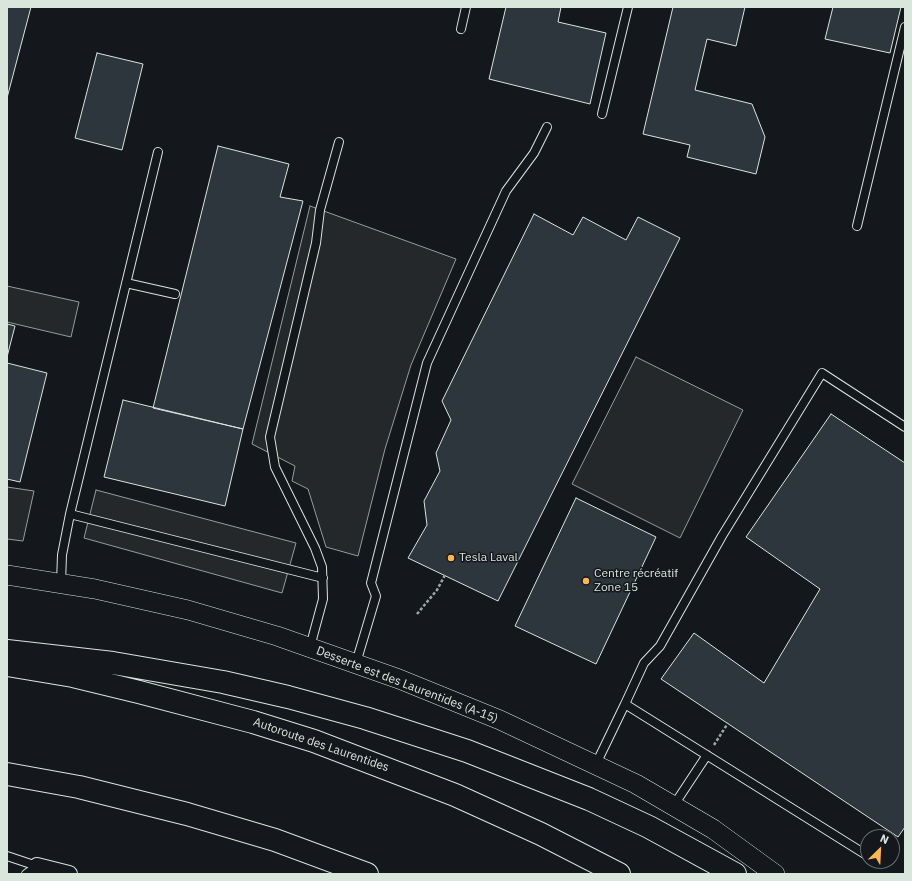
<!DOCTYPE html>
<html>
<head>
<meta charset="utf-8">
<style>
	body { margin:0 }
	#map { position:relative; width:912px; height:881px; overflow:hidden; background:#14181c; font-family:"IBM Plex Sans",sans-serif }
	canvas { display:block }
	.frame { position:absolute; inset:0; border:8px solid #d8e6dc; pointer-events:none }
	.north { position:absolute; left:860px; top:829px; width:40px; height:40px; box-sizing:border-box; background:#14181c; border:1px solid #626a69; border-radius:50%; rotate:24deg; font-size:11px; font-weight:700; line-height:16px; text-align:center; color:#d8e6dc }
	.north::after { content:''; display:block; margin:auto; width:14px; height:18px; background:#ffb74d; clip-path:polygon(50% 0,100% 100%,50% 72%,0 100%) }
</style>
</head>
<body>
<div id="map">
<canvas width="912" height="881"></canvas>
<div class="frame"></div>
<div class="north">N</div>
</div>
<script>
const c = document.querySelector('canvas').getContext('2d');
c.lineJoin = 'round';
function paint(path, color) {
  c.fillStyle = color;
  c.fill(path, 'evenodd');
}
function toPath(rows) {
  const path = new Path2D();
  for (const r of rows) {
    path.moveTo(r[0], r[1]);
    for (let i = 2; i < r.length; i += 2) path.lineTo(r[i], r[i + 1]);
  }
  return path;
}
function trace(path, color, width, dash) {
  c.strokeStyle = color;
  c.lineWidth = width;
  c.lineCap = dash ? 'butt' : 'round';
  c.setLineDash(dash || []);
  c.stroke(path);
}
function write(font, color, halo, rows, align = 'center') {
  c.font = font + ' "IBM Plex Sans",sans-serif';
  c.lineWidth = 3;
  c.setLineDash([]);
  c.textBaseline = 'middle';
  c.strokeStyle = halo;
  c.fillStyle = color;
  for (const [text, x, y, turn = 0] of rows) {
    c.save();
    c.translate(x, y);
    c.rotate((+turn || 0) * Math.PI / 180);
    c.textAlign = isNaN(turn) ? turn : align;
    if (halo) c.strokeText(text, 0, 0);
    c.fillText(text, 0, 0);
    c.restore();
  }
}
const parking = toPath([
	[310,206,456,259,411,365,385,449,358,556,326,547,308,489,292,481,295,466,252,444,310,206],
	[7,286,79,302,71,337,7,322,7,286],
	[636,357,743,410,680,538,572,484,636,357],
	[7,487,34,491,23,541,7,539,7,487],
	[96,490,296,543,282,593,84,538,96,490]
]);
paint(parking, '#24282b');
trace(parking, '#939e99', 1);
const building = toPath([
	[7,7,31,7,7,98,7,7],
	[506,7,561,7,558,22,606,33,590,104,489,79,506,7],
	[673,7,745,7,736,46,707,39,695,90,752,104,765,137,756,174,687,157,690,145,643,134,673,7],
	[833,7,901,7,890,53,825,39,833,7],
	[97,53,143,64,122,150,75,138,97,53],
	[218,146,289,164,280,197,303,201,243,429,153,408,218,146],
	[534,214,573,235,583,217,626,240,638,217,680,238,498,601,408,558,427,525,424,501,440,471,436,453,451,420,442,401,534,214],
	[7,324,15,326,7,357,7,324],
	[7,363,47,373,20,482,7,479,7,363],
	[123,400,243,429,225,506,104,477,123,400],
	[831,414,905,463,905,827,898,837,661,679,694,633,764,683,820,589,746,537,831,414],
	[576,498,656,537,596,664,515,626,576,498]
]);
paint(building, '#2c363c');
trace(building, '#d8e6dc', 1);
const service = toPath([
	[461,29,466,7],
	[602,114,628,7],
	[857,226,905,27],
	[126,283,175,294],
	[70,514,158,152],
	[61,583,62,555,70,514,323,578],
	[310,647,323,599,322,567,315,548,275,467,270,437,316,243,320,210,339,142],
	[356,663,376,596,371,583,427,363,506,191,534,153,547,127],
	[625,704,644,663,660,646,722,536,822,373,905,427],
	[596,764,625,704,868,856],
	[674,805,707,755],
	[7,856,37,866],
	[26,874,37,866]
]);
const minor = toPath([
	[37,866,69,874]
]);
const tertiary = toPath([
	[7,575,95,589,188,610,277,636,399,679,500,720,636,784,713,829,775,874]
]);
const motorway = toPath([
	[7,651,113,663,223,682,288,697,365,718,467,751,589,799,649,827,735,874],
	[7,665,73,676,139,692,253,722,314,741,455,795,541,834,619,874],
	[7,774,79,787,187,814,275,840,367,874]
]);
trace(service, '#d8e6dc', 10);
trace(minor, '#d8e6dc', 18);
trace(tertiary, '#d8e6dc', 20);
trace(motorway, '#d8e6dc', 24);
trace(toPath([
	[417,614,437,590,445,575],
	[714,745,728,723]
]), '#9da8a2', 2.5, [3, 2]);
trace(service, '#14181c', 8);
trace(minor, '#14181c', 16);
trace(tertiary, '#14181c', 19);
trace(motorway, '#14181c', 22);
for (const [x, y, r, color] of [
	[451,558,4,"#ffb74d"],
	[586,581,4,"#ffb74d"]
]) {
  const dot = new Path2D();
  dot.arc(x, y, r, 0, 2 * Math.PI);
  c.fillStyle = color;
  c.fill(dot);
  trace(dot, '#14181c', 1.5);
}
write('12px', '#d8e6dc', '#14181c', [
	["Tesla Laval",459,558],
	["Centre récréatif",594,574],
	["Zone 15",594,588]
], 'left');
write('12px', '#d8e6dc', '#14181c', [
	["Desserte est des Laurentides (A-15)",407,685,21],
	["Autoroute des Laurentides",321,745,19]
]);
</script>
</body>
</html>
